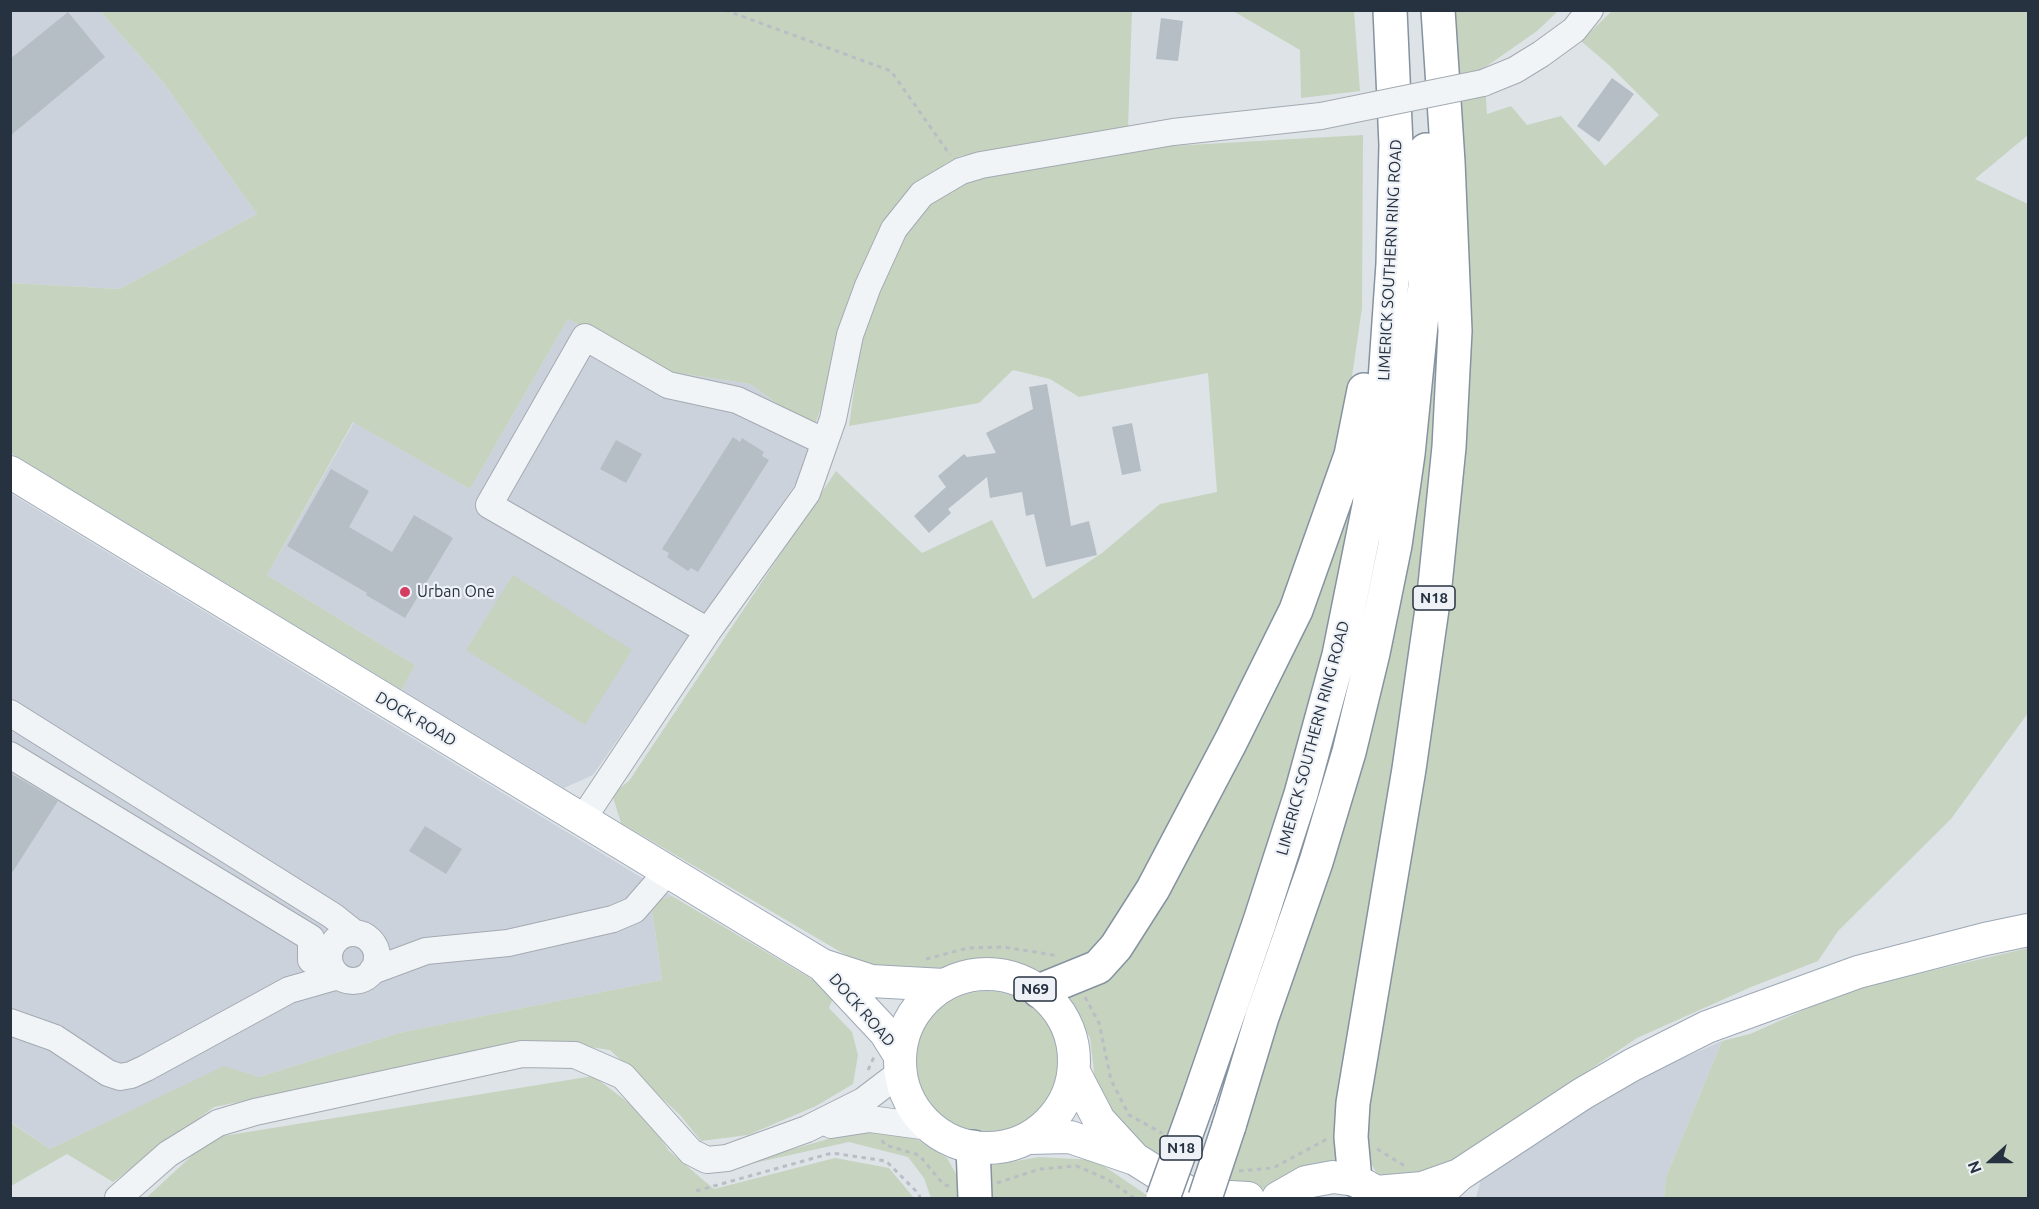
<!DOCTYPE html>
<html>
<head>
<meta charset="utf-8">
<style>
	body { margin:0 }
	#map { position:relative; width:2039px; height:1209px; overflow:hidden; background:#dee3e8; font-family:Ubuntu,sans-serif }
	canvas { display:block }
	.frame { position:absolute; inset:0; border:12px solid #273240; pointer-events:none }
	.north { position:absolute; left:1961px; top:1131px; width:60px; height:60px; -webkit-text-stroke:4px #eef2f6; paint-order:stroke; rotate:249deg; font-size:16px; font-weight:700; line-height:24px; text-align:center; color:#273240 }
	.north::after { content:''; display:block; margin:auto; width:21px; height:27px; background:#273240; clip-path:polygon(50% 0,100% 100%,50% 72%,0 100%) }
</style>
</head>
<body>
<div id="map">
<canvas width="2039" height="1209"></canvas>
<div class="frame"></div>
<div class="north">N</div>
</div>
<script>
const c = document.querySelector('canvas').getContext('2d');
c.lineJoin = 'round';
function paint(path, color) {
  c.fillStyle = color;
  c.fill(path, 'evenodd');
}
function toPath(rows) {
  const path = new Path2D();
  for (const r of rows) {
    if (r.length === 3) {
      path.moveTo(r[0] + r[2], r[1]);
      path.arc(r[0], r[1], r[2], 0, 2 * Math.PI);
      continue;
    }
    path.moveTo(r[0], r[1]);
    for (let i = 2; i < r.length; i += 2) path.lineTo(r[i], r[i + 1]);
  }
  return path;
}
function trace(path, color, width, dash) {
  c.strokeStyle = color;
  c.lineWidth = width;
  c.lineCap = dash ? 'butt' : 'round';
  c.setLineDash(dash || []);
  c.stroke(path);
}
function write(font, color, halo, rows, align = 'center') {
  c.font = font + ' Ubuntu,sans-serif';
  c.lineWidth = 4.5;
  c.setLineDash([]);
  c.textBaseline = 'middle';
  c.strokeStyle = halo;
  c.fillStyle = color;
  for (const [text, x, y, turn = 0] of rows) {
    c.save();
    c.translate(x, y);
    c.rotate((+turn || 0) * Math.PI / 180);
    c.textAlign = isNaN(turn) ? turn : align;
    if (halo) c.strokeText(text, 0, 0);
    c.fillText(text, 0, 0);
    c.restore();
  }
}
paint(toPath([
	[10,11,100,11,163,82,257,214,120,289,11,283],
	[568,319,659,370,750,384,813,430,808,466,593,775,564,788,402,690,415,665,267,575,354,422,470,489],
	[10,493,672,896,651,902,662,980,399,1033,259,1077,224,1067,50,1149,11,1122],
	[1722,1041,1666,1177,1664,1198,1476,1198,1481,1179,1618,1087]
]), '#ccd2db');
paint(toPath([
	[100,11,1132,11,1128,128,960,156,945,164,891,211,834,342,827,392,813,430,750,384,659,370,568,319,470,489,353,422,267,575,415,665,402,690,11,453,10,283,120,289,257,214,163,82],
	[1233,11,1354,11,1360,91,1301,98,1300,50],
	[1448,11,1558,11,1537,31,1484,68,1487,114,1511,106,1527,125,1561,116,1605,166,1659,115,1610,66,1581,41,1612,11,2028,11,2028,135,1975,179,2028,204,2028,713,1951,819,1838,931,1818,961,1751,987,1637,1038,1455,1160,1431,1173,1400,1179,1378,1176,1367,1156,1364,1125,1436,624],
	[1363,135,1362,308,1345,424,1309,537,1252,678,1118,928,1091,962,1047,973,990,958,938,973,896,976,856,961,621,823,612,794,629,781,836,471,922,553,992,520,1033,599,1102,553,1160,504,1217,492,1208,373,1079,397,1050,379,1013,370,979,403,849,426,864,318,905,227,938,195,975,173,1118,149],
	[1429,314,1440,320,1426,548,1334,1166,1300,1169,1276,1180,1263,1189,1226,1186,1339,832,1415,523],
	[1353,497,1345,554,1299,757,1162,1159,1118,1127,1097,1096,1090,1038,1067,998,1113,973],
	[513,575,632,650,585,725,466,650],
	[672,896,835,993,829,1008,852,1032,858,1055,853,1084,816,1106,748,1135,701,1141,680,1115,610,1050,547,1041,214,1107,113,1182,67,1154,11,1186,10,1122,50,1149,224,1066,259,1077,399,1033,662,980,651,902],
	[2028,948,2028,1198,1664,1198,1666,1177,1722,1041,1750,1034,1849,990],
	[987,1064,73],
	[593,1076,645,1115,669,1151,714,1189,835,1158,889,1168,914,1198,146,1198,211,1138],
	[880,1130,910,1135,947,1158,963,1186,963,1198,931,1198,924,1178,908,1157,849,1142,718,1171,828,1139],
	[1039,1157,1095,1160,1151,1198,988,1198,983,1167]
]), '#c6d3bf');
paint(toPath([
	[68,12,105,57,10,136,10,59],
	[1161,18,1183,21,1178,61,1156,59],
	[1612,78,1634,94,1599,142,1577,126],
	[1047,384,1071,526,1089,521,1097,555,1046,567,1034,514,1026,516,1022,492,990,498,987,477,948,509,951,513,929,533,914,516,946,487,938,476,964,454,967,457,996,453,986,433,1033,409,1029,387],
	[1132,423,1141,471,1122,475,1112,427],
	[733,437,740,442,742,438,764,452,762,456,769,460,698,572,691,568,688,571,667,557,669,553,662,549],
	[616,440,642,454,626,483,600,469],
	[331,469,369,491,349,527,392,552,414,515,453,538,405,618,366,595,367,593,287,546],
	[10,773,58,801,10,876],
	[425,826,462,849,446,874,409,851]
]), '#b5bdc5');
const minor = toPath([
	[1483,83,1515,70,1541,54,1574,30,1590,10],
	[708,631,489,505,585,337,668,385,737,400,825,442],
	[10,713,333,916,353,932],
	[10,755,311,938,311,960],
	[582,820,708,631,807,493,833,419,850,335,868,286,894,229,922,194,961,171,981,165,1173,132,1321,116],
	[353,957,24],
	[372,971,426,951,508,943,613,919,634,910,667,872],
	[10,1022,55,1038,108,1073,120,1077,131,1075,146,1068,289,990,338,976],
	[831,1125,870,1119,929,1127],
	[118,1198,168,1154,218,1123,255,1112,522,1054,575,1055,623,1076,691,1152,707,1160,727,1158,807,1129,863,1101,901,1072]
]);
const major = toPath([
	[10,472,822,965,871,981,944,985],
	[825,968,885,1032,900,1056],
	[987,1061,87],
	[1074,1072,1099,1120,1133,1157],
	[1028,1138,1070,1137,1135,1159,1197,1198],
	[1376,1192,1422,1188,1456,1176],
	[1193,1195,1248,1198],
	[1278,1198,1306,1182,1333,1177,1355,1180,1376,1192,1381,1198],
	[1434,1198,1459,1175,1582,1094,1632,1065,1707,1027,1858,972,1985,939,2028,930]
]);
const highway = toPath([
	[1039,991,1098,967,1116,947,1153,889,1231,741,1296,610,1351,455,1364,390],
	[1199,1098,1260,921,1301,794,1339,655,1369,506,1385,381,1393,264,1396,145,1390,10],
	[1229,1126,1262,1017,1316,862,1349,752,1373,653,1395,545,1408,454,1425,285,1426,150],
	[973,1147,975,1198],
	[1355,1180,1351,1137,1353,1103,1409,769,1434,595,1449,447,1455,331,1448,162,1438,10]
]);
trace(minor, '#a3aab2', 28);
trace(major, '#9da8b5', 34);
trace(highway, '#8592a0', 36);
trace(toPath([
	[725,10,891,71,950,155],
	[926,959,968,948,1004,947,1059,956],
	[1085,997,1099,1023,1111,1080,1129,1115,1162,1133],
	[868,1070,874,1057],
	[882,1140,885,1145,919,1155,944,1185,951,1186],
	[1377,1149,1405,1166],
	[1239,1171,1273,1168,1327,1139],
	[997,1183,1040,1169,1077,1166,1109,1180,1134,1198],
	[696,1191,832,1153,886,1161,919,1194,920,1198]
]), '#b8bec4', 3, [4.5, 4.5]);
trace(minor, '#f1f4f7', 26);
trace(major, '#fff', 32);
trace(highway, '#fff', 33);
const minorBridge = toPath([
	[1321,116,1483,83]
]);
const highwayBridge = toPath([
	[1163,1198,1199,1098],
	[1205,1198,1229,1126]
]);
trace(minorBridge, '#a3aab2', 28, []);
trace(highwayBridge, '#8592a0', 36, []);
trace(minorBridge, '#f1f4f7', 26);
trace(highwayBridge, '#fff', 33);
for (const [x, y, r, color] of [
	[405,592,6,"#d33e60"]
]) {
  const dot = new Path2D();
  dot.arc(x, y, r, 0, 2 * Math.PI);
  c.fillStyle = color;
  c.fill(dot);
  trace(dot, '#eef2f6', 2);
}
for (const [x, y, w] of [
	[1434,598,42],
	[1035,989,42],
	[1181,1148,42]
]) {
  const box = new Path2D();
  box.roundRect(x - w / 2, y - 12, w, 24, 4.5);
  c.fillStyle = '#eef2f6';
  c.fill(box);
  trace(box, '#273240', 1.5);
}
write('bold 15px', '#273240', null, [
	["N18",1434,598],
	["N69",1035,989],
	["N18",1181,1148]
]);
write('16px', '#273240', '#eef2f6', [
	["LIMERICK SOUTHERN RING ROAD",1390,260,-87],
	["DOCK ROAD",416,719,31],
	["LIMERICK SOUTHERN RING ROAD",1313,738,-75],
	["DOCK ROAD",862,1010,49]
]);
write('16px', '#273240', '#eef2f6', [
	["Urban One",417,592]
], 'left');
</script>
</body>
</html>
